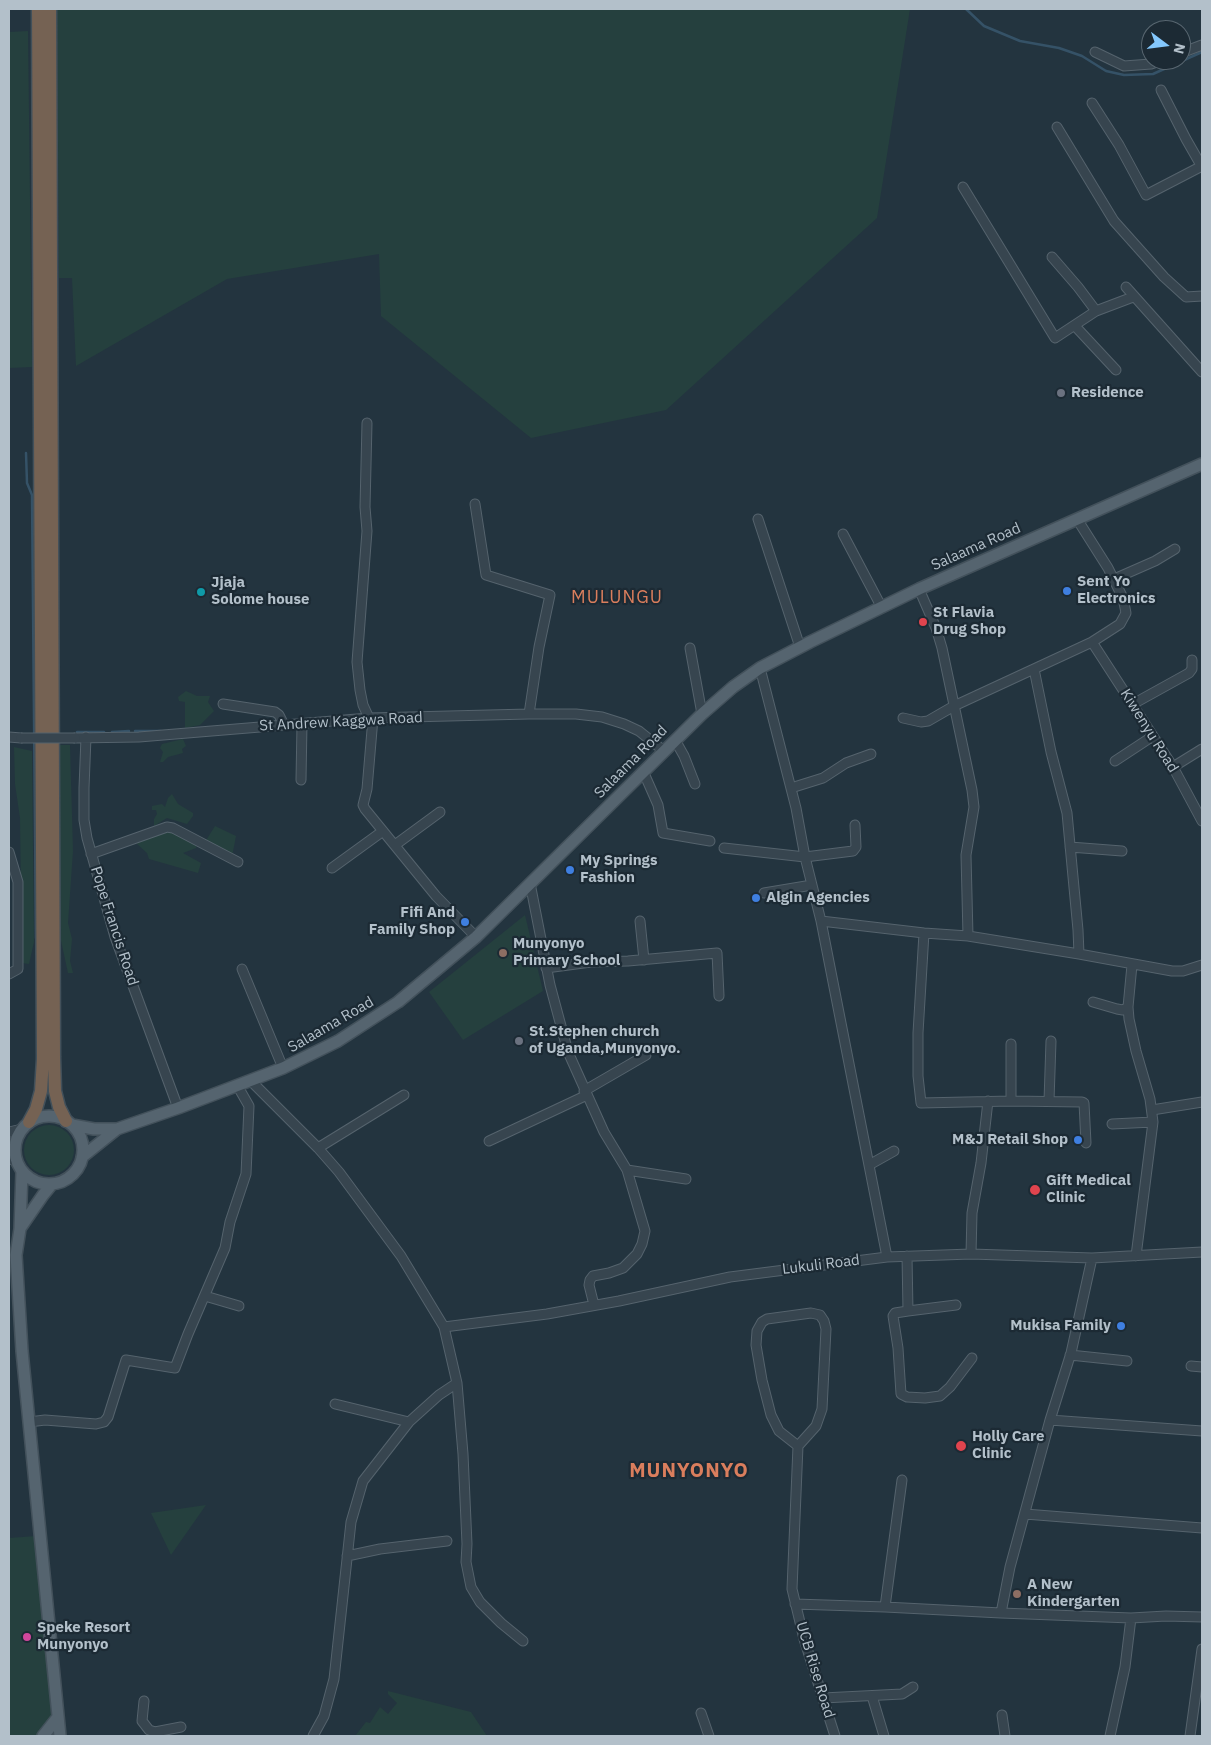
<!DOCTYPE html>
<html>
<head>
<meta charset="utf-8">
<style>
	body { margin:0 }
	#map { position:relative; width:1211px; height:1745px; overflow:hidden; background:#23343f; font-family:"IBM Plex Sans",sans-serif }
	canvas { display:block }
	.frame { position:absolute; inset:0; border:10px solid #b3c0ca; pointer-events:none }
	.north { position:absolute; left:1141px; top:20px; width:50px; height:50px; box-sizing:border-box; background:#1c2a34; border:1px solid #586670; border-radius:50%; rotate:105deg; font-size:14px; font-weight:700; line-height:20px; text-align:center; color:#b3c0ca }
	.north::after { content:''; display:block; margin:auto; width:18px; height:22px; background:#84c8fd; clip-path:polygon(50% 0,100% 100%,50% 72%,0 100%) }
</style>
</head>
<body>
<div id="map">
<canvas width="1211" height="1745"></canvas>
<div class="frame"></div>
<div class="north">N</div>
</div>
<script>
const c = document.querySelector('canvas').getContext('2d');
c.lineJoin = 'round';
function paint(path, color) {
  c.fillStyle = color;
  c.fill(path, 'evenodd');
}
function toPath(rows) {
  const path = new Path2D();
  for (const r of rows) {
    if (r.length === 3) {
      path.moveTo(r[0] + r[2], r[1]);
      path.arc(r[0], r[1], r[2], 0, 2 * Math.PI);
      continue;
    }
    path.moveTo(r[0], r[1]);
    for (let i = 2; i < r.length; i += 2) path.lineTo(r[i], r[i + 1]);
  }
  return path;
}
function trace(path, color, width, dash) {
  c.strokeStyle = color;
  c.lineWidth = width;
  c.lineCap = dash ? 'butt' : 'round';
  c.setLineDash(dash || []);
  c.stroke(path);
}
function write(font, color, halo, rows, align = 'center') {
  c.font = font + ' "IBM Plex Sans",sans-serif';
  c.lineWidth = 4.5;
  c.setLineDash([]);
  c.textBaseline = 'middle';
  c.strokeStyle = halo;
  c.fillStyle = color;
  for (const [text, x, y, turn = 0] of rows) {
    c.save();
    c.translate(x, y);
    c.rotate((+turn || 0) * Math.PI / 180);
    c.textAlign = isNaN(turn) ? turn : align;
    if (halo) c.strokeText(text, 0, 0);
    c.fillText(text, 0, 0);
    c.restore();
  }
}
paint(toPath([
	[57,9,910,9,877,218,666,410,531,438,381,316,379,254,227,279,76,366,72,278,59,278],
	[28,31,32,367,9,368,9,32],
	[186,691,197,696,210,696,208,702,214,711,200,725,185,728,185,702,179,701,178,697],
	[183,739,186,746,182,749,183,753,168,757,163,762,160,762,163,752,160,748,162,744],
	[60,745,70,745,73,851,68,923,72,939,70,961,73,973,68,973,60,936,58,901],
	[14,747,32,751,34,942,29,964,22,963,20,818,15,784],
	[172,794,178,804,193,813,193,816,187,824,167,818,154,826,154,819,157,814,156,810,152,810,152,806,162,804,165,807,168,798],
	[215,826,236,836,232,857,205,842],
	[167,827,198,841,196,848,183,853,201,863,198,873,149,859,147,853,136,843],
	[525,915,543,991,463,1040,429,992],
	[49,1150,25],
	[206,1505,171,1555,151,1513],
	[36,1536,55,1736,9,1736,9,1538],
	[388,1691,471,1712,487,1736,355,1736,366,1722,370,1723,380,1707,388,1714,397,1703,388,1694]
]), '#25403e');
trace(toPath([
	[966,9,984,26,1020,41,1059,48,1082,56,1106,71,1124,75,1153,74,1202,52],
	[26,453,27,483,32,495,36,938],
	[135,731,161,731],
	[77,732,104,732],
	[112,732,129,731]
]), '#355267', 2.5);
const minor = toPath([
	[1095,52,1124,66,1151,64,1162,60],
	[1181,53,1202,45],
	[1161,90,1186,139,1202,167],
	[1092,103,1119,145,1146,195,1202,166],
	[1057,127,1114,221,1164,277,1186,297,1202,296],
	[963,187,1055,338,1096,311,1133,297],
	[1052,257,1078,287,1096,311],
	[1126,287,1202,372],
	[1075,326,1116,370],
	[367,423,365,507,367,531,357,662,360,690,363,705,369,718],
	[475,504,486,575,550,595,539,647,529,714],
	[758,519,800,647],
	[843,534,882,608],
	[1114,579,1155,561,1175,549],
	[919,589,936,628,942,648,972,790,974,807,966,855,968,936],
	[1092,642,1173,767,1202,821],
	[690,648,702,714],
	[760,668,796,808,805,857,821,921,887,1257],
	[1034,669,1051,752,1067,813,1078,930,1079,954],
	[223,704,275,712,279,715,284,725],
	[1133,704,1189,673,1192,669,1192,660],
	[373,718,367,789,363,805,365,809,436,896,476,937],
	[903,718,921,722,928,721,954,706,1092,642,1120,624,1126,613,1123,598,1108,568,1077,519],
	[9,737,21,738],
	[86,737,84,788,84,820,87,838,115,937,178,1108],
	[75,738,139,737,369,718,529,714,576,714,602,717,624,724,639,731,664,751],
	[675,740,684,756,695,784],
	[1115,761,1153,736],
	[1173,767,1202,749],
	[643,771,658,805,663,833,710,841],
	[301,780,302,724],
	[791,788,823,778,846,763,871,754],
	[395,845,440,812],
	[1070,847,1122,851],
	[724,848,805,857,853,851,856,847,855,825],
	[9,852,18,882,18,969,9,974],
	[91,854,167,827,173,828,238,862],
	[332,868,383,831],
	[530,883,550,985,568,1052,604,1132,627,1170,645,1231,642,1244,637,1254,623,1268,609,1273,593,1276,590,1280,589,1285,594,1305],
	[764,893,812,885],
	[640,921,644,960],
	[821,921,924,933,968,936,1079,954,1172,971,1183,971,1202,965],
	[924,933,918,1033,918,1076,921,1103,1011,1101,1082,1102,1084,1103,1086,1143],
	[1132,965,1128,1007,1129,1019,1136,1051,1150,1099,1153,1122,1136,1256],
	[546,968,591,962,628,961,717,953,719,996],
	[242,969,283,1068],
	[1093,1002,1117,1009,1123,1010,1128,1007],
	[1011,1044,1011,1101],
	[250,1080,318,1148,339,1172,401,1256,444,1327,457,1383,463,1454,467,1544,466,1562,471,1587,480,1602,501,1623,523,1641],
	[584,1091,646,1055],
	[1049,1101,1051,1041],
	[1152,1110,1202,1102],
	[1112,1124,1153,1122],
	[9,1132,22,1129],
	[489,1141,587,1095],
	[318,1148,404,1095],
	[9,1158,17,1162],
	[869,1165,894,1151],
	[627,1170,686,1179],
	[971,1254,972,1213,981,1163,988,1101],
	[907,1256,908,1311,895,1313,893,1316,898,1348,901,1394,907,1397,925,1398,940,1396,950,1387,972,1358],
	[205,1296,239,1306],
	[908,1311,956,1305],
	[444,1327,547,1314,619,1301,730,1277,887,1257,971,1254,1092,1258,1202,1252],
	[1070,1355,1127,1361],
	[1191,1366,1202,1367],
	[335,1404,409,1422],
	[1050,1420,1202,1431],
	[29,1422,45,1420,96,1424,104,1422,108,1417,126,1360,175,1368,188,1334,225,1248,230,1222,246,1174,249,1106,237,1085],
	[798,1446,779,1431,771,1415,762,1380,756,1345,757,1331,762,1322,767,1319,811,1313,820,1315,824,1321,826,1329,822,1409,816,1426,798,1446,792,1589,804,1639,835,1736],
	[1025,1514,1202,1528],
	[347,1556,380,1549,447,1541],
	[795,1604,885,1607,1001,1613,1131,1618,1125,1667,1110,1736],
	[885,1607,902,1480],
	[1001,1613,1010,1567,1050,1420,1071,1353,1092,1258],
	[1131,1618,1166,1616,1202,1617],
	[872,1696,884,1736],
	[823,1698,902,1694,913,1687],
	[144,1701,142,1721,149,1730,155,1732,181,1727],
	[701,1713,709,1736],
	[1002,1715,1005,1736],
	[313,1736,324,1716,334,1679,351,1522,363,1481,409,1422,439,1395,457,1383],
	[1190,1736,1202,1649]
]);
const major = toPath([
	[49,1150,34],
	[72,1125,94,1129,117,1129,178,1108,283,1068,338,1041,398,1002,476,937,702,714,733,687,760,668,810,642,919,589,1202,464],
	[82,1157,117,1129],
	[22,1171,20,1229,16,1255,22,1351,60,1736],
	[21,1227,43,1195,52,1184],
	[43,1736,58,1717]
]);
const highway = toPath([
	[50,9,54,1057,55,1091,59,1107,66,1121],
	[29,1122,36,1109,41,1091,43,1059,38,9]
]);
trace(minor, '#55636d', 11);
trace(major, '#43515b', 14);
trace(highway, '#42505a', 15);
trace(minor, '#37454f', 9);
trace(major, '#55646f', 11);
trace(highway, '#756253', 12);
const minorBridge = toPath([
	[21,738,75,738]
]);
trace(minorBridge, '#55636d', 11, []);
trace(minorBridge, '#37454f', 9);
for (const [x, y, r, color] of [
	[1061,393,5,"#6b7280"],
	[1067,591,5,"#3f7fe0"],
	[201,592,5,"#0f9aa8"],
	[923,622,5,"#e0444e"],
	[570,870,5,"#3f7fe0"],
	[756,898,5,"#3f7fe0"],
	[465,922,5,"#3f7fe0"],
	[503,953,5,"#8d6e63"],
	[519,1041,5,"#6b7280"],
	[1078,1140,5,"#3f7fe0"],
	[1035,1190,6,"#e0444e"],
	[1121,1326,5,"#3f7fe0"],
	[961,1446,6,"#e0444e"],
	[1017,1594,5,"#8d6e63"],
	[27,1637,5,"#d1479c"]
]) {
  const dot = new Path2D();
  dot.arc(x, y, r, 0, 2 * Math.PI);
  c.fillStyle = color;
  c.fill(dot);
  trace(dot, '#1c2a34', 2);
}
write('bold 15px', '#b3c0ca', '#1c2a34', [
	["Residence",1071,393],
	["Sent Yo",1077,582],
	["Electronics",1077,599],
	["Jjaja",211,583],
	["Solome house",211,600],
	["St Flavia",933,613],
	["Drug Shop",933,630],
	["My Springs",580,861],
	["Fashion",580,878],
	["Algin Agencies",766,898],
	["Fifi And",455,913,"right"],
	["Family Shop",455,930,"right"],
	["Munyonyo",513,944],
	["Primary School",513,961],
	["St.Stephen church",529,1032],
	["of Uganda,Munyonyo.",529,1049],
	["M&J Retail Shop",1068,1140,"right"],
	["Gift Medical",1046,1181],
	["Clinic",1046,1198],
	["Mukisa Family",1111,1326,"right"],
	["Holly Care",972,1437],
	["Clinic",972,1454],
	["A New",1027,1585],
	["Kindergarten",1027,1602],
	["Speke Resort",37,1628],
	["Munyonyo",37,1645]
], 'left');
write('15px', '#b3c0ca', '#1c2a34', [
	["Salaama Road",976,547,-24],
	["St Andrew Kaggwa Road",341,722,-3],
	["Kiwenyu Road",1149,731,58],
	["Salaama Road",631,762,-45],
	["Pope Francis Road",114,926,72],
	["Salaama Road",331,1025,-30],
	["Lukuli Road",821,1265,-7],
	["UCB Rise Road",815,1670,73]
]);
c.letterSpacing = '1px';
write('18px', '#da7e5d', '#1c2a34', [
	["MULUNGU",617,598]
]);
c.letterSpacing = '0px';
c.letterSpacing = '1px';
write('bold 20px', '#da7e5d', '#1c2a34', [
	["MUNYONYO",689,1471]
]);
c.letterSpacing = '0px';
</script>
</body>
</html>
